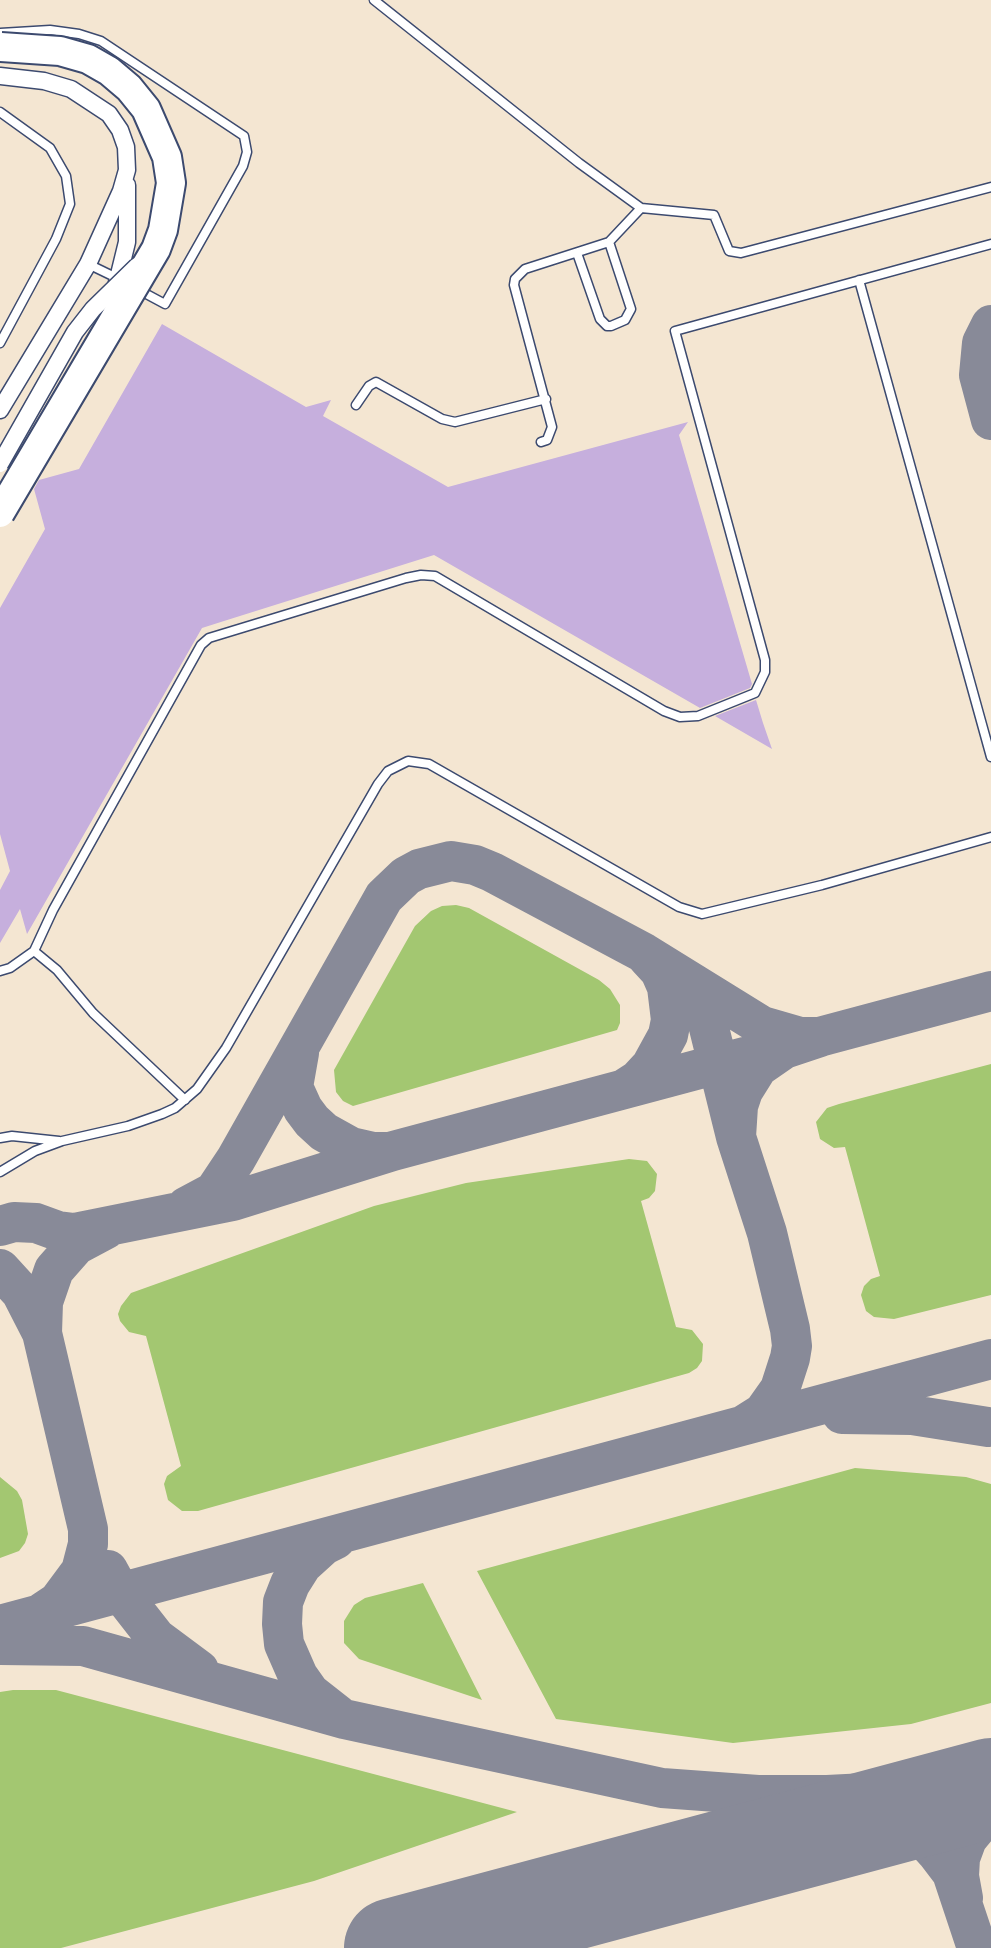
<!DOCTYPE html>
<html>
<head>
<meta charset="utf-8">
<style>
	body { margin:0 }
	canvas { display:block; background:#f4e6d2 }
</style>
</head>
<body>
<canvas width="991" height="1948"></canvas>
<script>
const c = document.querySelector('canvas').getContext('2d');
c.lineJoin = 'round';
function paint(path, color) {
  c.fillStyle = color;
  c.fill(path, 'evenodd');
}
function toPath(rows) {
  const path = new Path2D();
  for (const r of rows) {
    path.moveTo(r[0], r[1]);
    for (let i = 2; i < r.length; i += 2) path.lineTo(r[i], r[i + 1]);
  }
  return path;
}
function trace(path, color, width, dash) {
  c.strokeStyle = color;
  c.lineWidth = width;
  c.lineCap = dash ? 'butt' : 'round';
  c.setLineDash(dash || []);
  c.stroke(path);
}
paint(toPath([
	[456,905,469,908,599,980,610,989,620,1005,620,1023,617,1030,353,1106,343,1101,336,1092,334,1070,415,926,431,911,442,906],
	[991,1064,991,1295,894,1319,874,1317,866,1311,861,1295,864,1286,871,1279,880,1276,845,1147,834,1148,820,1139,816,1122,827,1108,839,1104],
	[629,1159,647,1161,657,1174,655,1191,649,1198,641,1201,676,1327,692,1330,703,1344,702,1361,697,1368,689,1373,198,1511,182,1511,168,1500,164,1484,167,1476,181,1466,146,1336,129,1332,120,1321,118,1314,121,1306,131,1293,374,1206,466,1183],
	[855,1468,966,1477,991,1484,991,1703,911,1724,733,1743,556,1719,477,1571],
	[0,1477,17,1491,22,1500,28,1534,25,1543,19,1551,0,1558],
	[423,1583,482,1700,359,1659,344,1643,344,1621,354,1605,365,1598],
	[13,1690,56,1690,517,1812,314,1881,61,1948,0,1948,0,1692]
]), '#a3c771');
trace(toPath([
	[991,325,982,343,979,375,991,420],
	[684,980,698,997,708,1024,736,1137,767,1233,790,1329,792,1346,790,1358,780,1389,763,1413,744,1425],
	[299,1053,293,1087,303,1109,312,1121,324,1132,351,1147,373,1152,388,1152],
	[624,1089,638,1080,651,1066,668,1035,671,1020,667,987,660,971,648,958],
	[186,1207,214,1192,236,1159,384,897,406,876,419,869,451,861,475,865,492,872,644,953,762,1026,800,1037,820,1037,784,1049,758,1067,743,1091,738,1106,736,1137],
	[0,1226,14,1222,36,1223,58,1231,74,1233,233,1201,393,1151,991,991],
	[0,1269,21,1292,42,1333,88,1529,88,1544,81,1571,58,1602,43,1612],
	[42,1333,43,1302,54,1270,76,1245,106,1229],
	[842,1414,912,1415,988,1427],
	[336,1539,324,1545,302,1565,290,1584,283,1602,282,1624,284,1644,298,1676,310,1693,338,1715],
	[108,1570,120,1592,156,1638,199,1670],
	[0,1625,991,1359],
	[0,1645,83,1646,344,1719,662,1788,758,1795,827,1795,886,1792,991,1778],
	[851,1800,872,1805,897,1814,917,1831,936,1852,952,1873,977,1948],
	[963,1898,959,1876,960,1858,967,1839,991,1810]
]), '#888a98', 40);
trace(toPath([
	[394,1948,991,1788]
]), '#888a98', 100);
paint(toPath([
	[162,324,306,407,331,400,323,416,448,487,688,422,679,435,752,684,750,688,700,708,434,555,224,621,202,628,27,934,20,909,0,943,0,890,10,871,0,834,0,608,45,529,34,489,39,480,79,469],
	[756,700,763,723,772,749,715,716]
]), '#c6afdd');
const lane = toPath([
	[374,0,579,163,641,208,714,215,729,251,741,253,991,187],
	[0,33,50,30,79,34,101,41,244,136,247,152,243,166,165,304,137,289],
	[0,112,50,148,66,176,70,204,56,239,0,343],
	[577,253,600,319,607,326,611,326,625,320,631,309,609,242],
	[88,264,119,279],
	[859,280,991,757],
	[356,405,369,386,376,382,442,419,455,422,546,399],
	[541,442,547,440,552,427,514,285,515,279,525,269,609,242,641,208],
	[34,951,57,970,93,1013,185,1100],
	[0,971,10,968,34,951,53,910,201,645,209,638,406,578,421,575,435,576,664,711,680,717,698,716,755,693,765,672,765,660,675,331,991,244],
	[0,1138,12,1136,59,1141],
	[0,1172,35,1151,62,1141,128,1126,162,1114,175,1108,197,1089,226,1048,378,784,388,771,408,761,429,764,679,907,702,914,822,885,991,837]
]);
const street = toPath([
	[0,76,44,81,71,89,109,114,120,130,126,147,127,170,121,191,88,264,0,410],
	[115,291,127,242,127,185]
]);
trace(lane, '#3c4a6f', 11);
trace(street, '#3c4a6f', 19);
trace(lane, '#fff', 8);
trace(street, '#fff', 16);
const streetBridge = toPath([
	[0,464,75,332,93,309,137,266]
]);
const highwayBridge = toPath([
	[0,513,156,249,163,230,171,183,167,157,146,109,129,88,109,71,88,59,60,51,1,47]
]);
trace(streetBridge, '#3c4a6f', 19, []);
trace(highwayBridge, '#3c4a6f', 32, []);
trace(streetBridge, '#fff', 16);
trace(highwayBridge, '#fff', 28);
</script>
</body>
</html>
